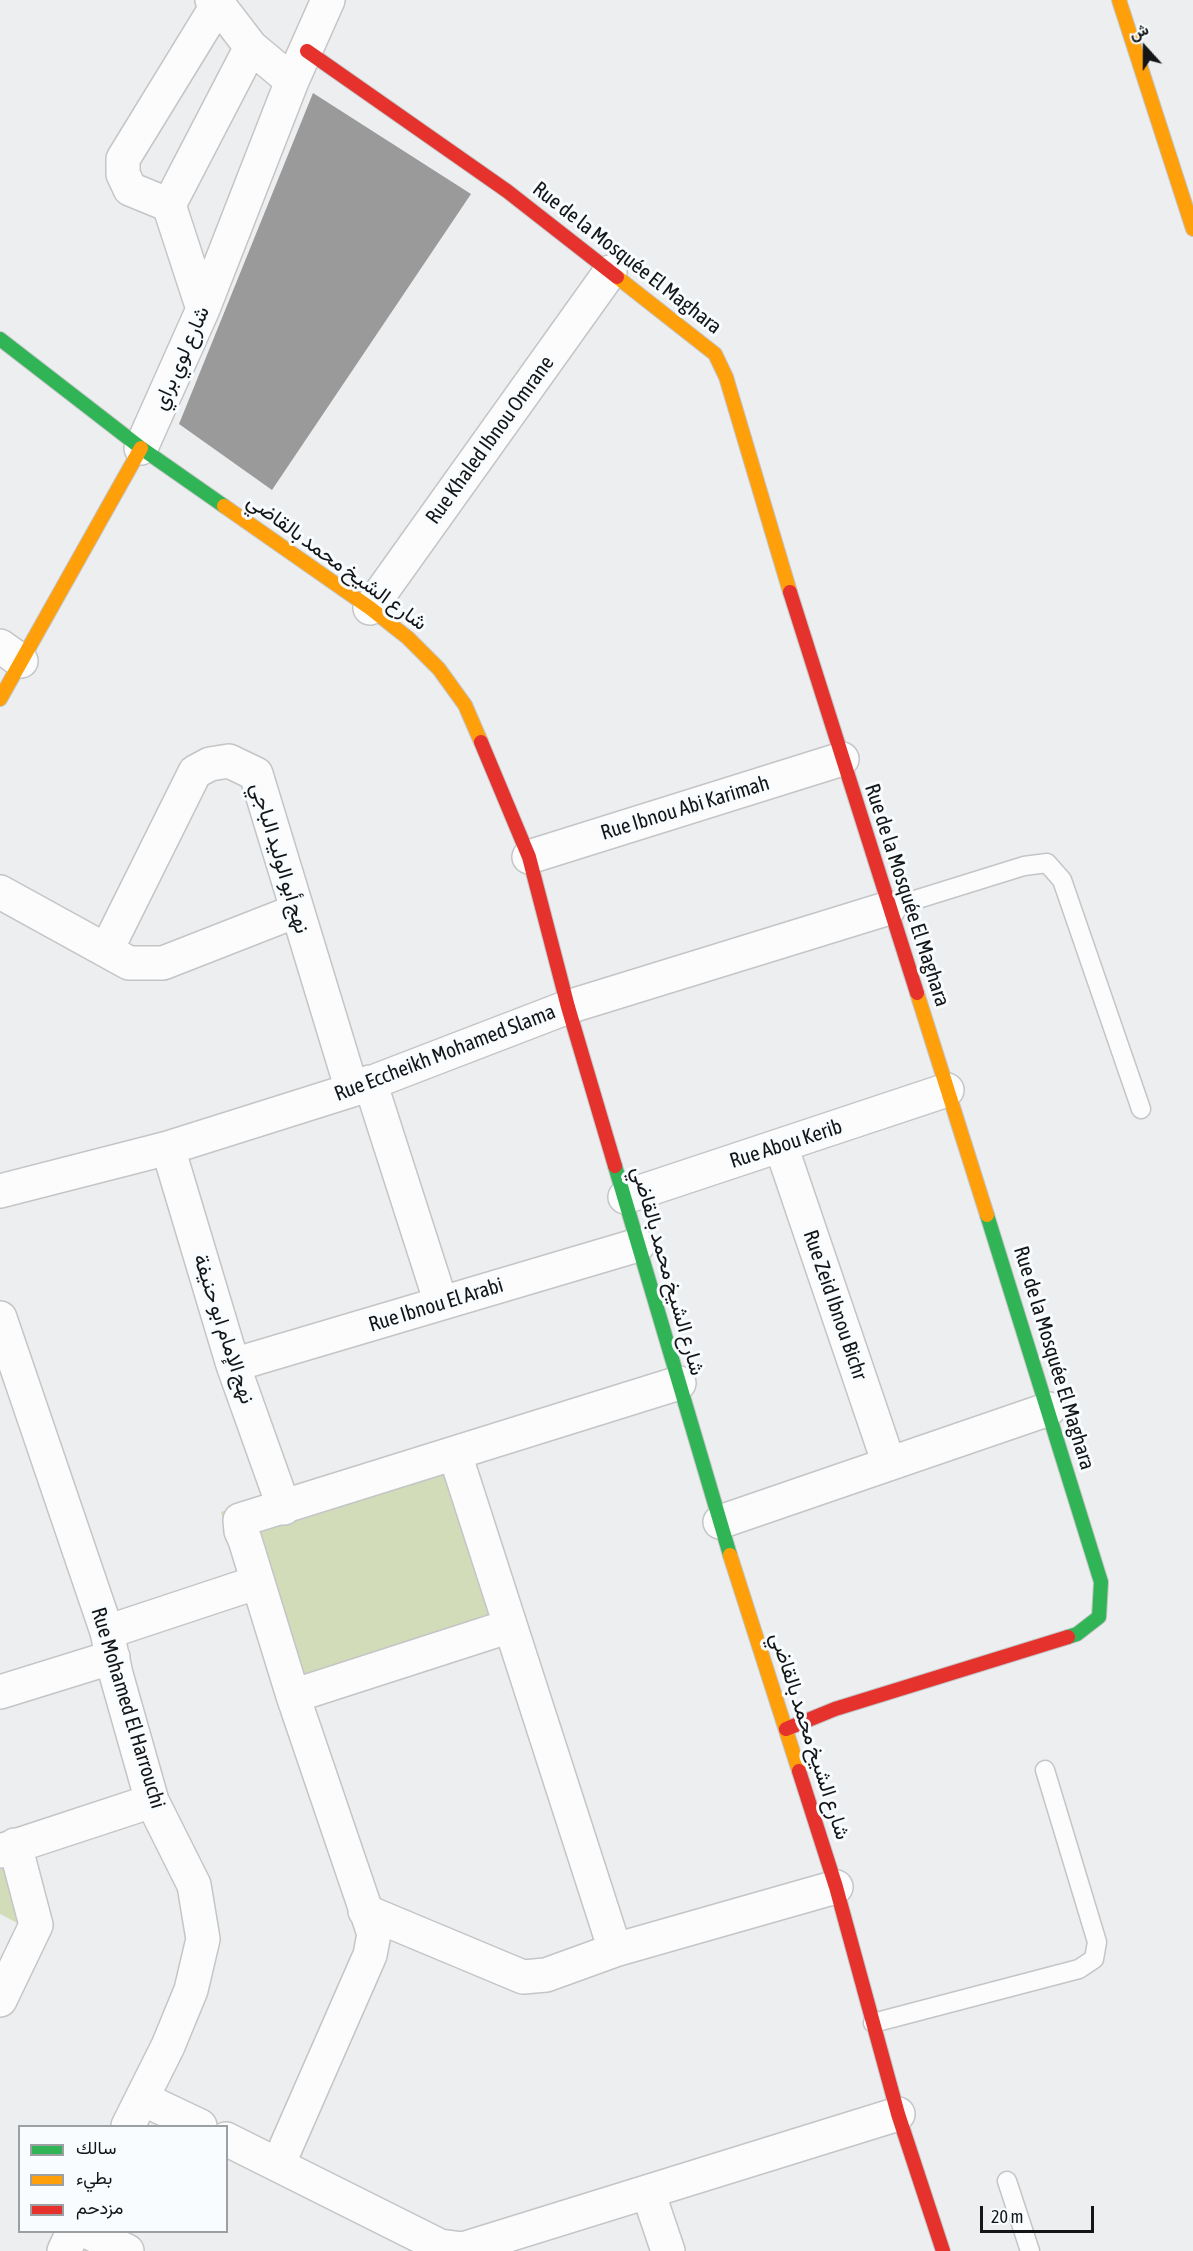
<!DOCTYPE html>
<html>
<head>
<meta charset="utf-8">
<style>
	body { margin:0 }
	#map { position:relative; width:1193px; height:2251px; overflow:hidden; background:#eceef0; font-family:"Asap Condensed",Vazirmatn,sans-serif }
	canvas { display:block }
	.legend { position:absolute; left:18px; top:2125px; width:210px; height:108px; box-sizing:border-box; background:#f8fcff; border:2px solid #9da0a2; margin:0; padding:8px 10px; list-style:none; font-size:18px; color:#141516 }
	.legend li { display:flex; align-items:center; gap:12px; height:30px }
	.legend b { width:30px; border:2px solid #9da0a2 }
	.north { position:absolute; left:1115px; top:18px; width:60px; height:60px; -webkit-text-stroke:4px #f8fcff; paint-order:stroke; rotate:339deg; font-size:16px; font-weight:700; line-height:24px; text-align:center; color:#141516 }
	.north::after { content:''; display:block; margin:auto; width:21px; height:27px; background:#141516; clip-path:polygon(50% 0,100% 100%,50% 72%,0 100%) }
	.scale { position:absolute; left:980px; top:2206px; width:114px; height:27px; box-sizing:border-box; border:3px solid #141516; border-top:0; padding-left:8px; font-size:18px; line-height:21px; white-space:nowrap; color:#141516; -webkit-text-stroke:4px #f8fcff; paint-order:stroke }
</style>
</head>
<body>
<div id="map">
<canvas width="1193" height="2251"></canvas>
<ul class="legend">
<li><b style="height:8px;background:#30b455"></b>سالك</li>
<li><b style="height:8px;background:#ff9f0a"></b>بطيء</li>
<li><b style="height:8px;background:#e5322d"></b>مزدحم</li>
</ul>
<div class="north">ش</div>
<div class="scale">20 m</div>
</div>
<script>
const c = document.querySelector('canvas').getContext('2d');
c.lineJoin = 'round';
function paint(path, color) {
  c.fillStyle = color;
  c.fill(path, 'evenodd');
}
function toPath(rows) {
  const path = new Path2D();
  for (const r of rows) {
    path.moveTo(r[0], r[1]);
    for (let i = 2; i < r.length; i += 2) path.lineTo(r[i], r[i + 1]);
  }
  return path;
}
function trace(path, color, width, dash) {
  c.strokeStyle = color;
  c.lineWidth = width;
  c.lineCap = dash ? 'butt' : 'round';
  c.setLineDash(dash || []);
  c.stroke(path);
}
function write(font, color, halo, rows, align = 'center') {
  c.font = font + ' "Asap Condensed",Vazirmatn,sans-serif';
  c.lineWidth = 6;
  c.setLineDash([]);
  c.textBaseline = 'middle';
  c.strokeStyle = halo;
  c.fillStyle = color;
  for (const [text, x, y, turn = 0] of rows) {
    c.save();
    c.translate(x, y);
    c.rotate((+turn || 0) * Math.PI / 180);
    c.textAlign = isNaN(turn) ? turn : align;
    if (halo) c.strokeText(text, 0, 0);
    c.fillText(text, 0, 0);
    c.restore();
  }
}
paint(toPath([
	[465,1435,528,1635,285,1712,221,1512],
	[19,1831,48,1939,0,1914,0,1838]
]), '#d2dcb8');
paint(toPath([
	[313,93,471,194,272,490,179,424]
]), '#9a9a9a');
const lane = toPath([
	[889,908,1024,866,1047,863,1062,880,1141,1109],
	[873,2023,1079,1969,1094,1959,1097,1942,1045,1770],
	[1007,2181,1030,2251]
]);
const street = toPath([
	[212,0,218,4,251,47,292,81],
	[169,205,251,47],
	[203,309,169,205,130,189,123,174,123,159,218,4],
	[141,448,203,309,292,81,328,0],
	[370,608,610,272],
	[0,646,21,661],
	[529,857,842,759],
	[0,892,129,963,163,963,296,911],
	[107,949,195,772,210,764,229,761,256,774,352,1090],
	[370,1082,441,1303],
	[781,1146,889,1464],
	[168,1148,233,1365,284,1508],
	[0,1191,168,1148,352,1090,568,1007,889,908],
	[625,1197,947,1090],
	[0,1318,107,1632,116,1674,152,1801,194,1885,203,1939,191,1990,168,2046,128,2126],
	[233,1365,638,1245],
	[455,1454,615,1950],
	[720,1522,1049,1409],
	[107,1632,258,1582],
	[0,1692,113,1657],
	[293,1696,510,1626],
	[0,1851,152,1801],
	[365,1911,523,1977,546,1975,615,1950,836,1887],
	[0,2000,36,1925,15,1845],
	[143,2099,200,2126],
	[226,2139,440,2246,463,2249,898,2114],
	[278,2165,370,1955,374,1934,293,1696,245,1540,241,1531,240,1520,679,1383],
	[648,2192,668,2251],
	[88,2232,127,2251],
	[64,2251,73,2232]
]);
const fast = toPath([
	[0,339,141,448,224,506],
	[615,1166,730,1555],
	[987,1215,1101,1582,1099,1617,1077,1634,1068,1637]
]);
const slow = toPath([
	[1119,0,1193,229],
	[617,277,715,354,726,377,790,592],
	[224,506,370,608,408,638,439,669,465,705,481,742],
	[0,699,141,448],
	[917,993,987,1215],
	[730,1555,799,1771]
]);
const jam = toPath([
	[307,51,507,191,617,277],
	[790,592,917,993],
	[481,742,529,857,568,1007,615,1166],
	[786,1729,835,1709,1068,1637],
	[799,1771,836,1887,898,2114,943,2251]
]);
trace(lane, '#c4c5c7', 21);
trace(street, '#c4c5c7', 36);
trace(fast, '#c4c5c7', 16);
trace(slow, '#c4c5c7', 16);
trace(jam, '#c4c5c7', 16);
trace(lane, '#fcfcfd', 18);
trace(street, '#fcfcfd', 33);
trace(fast, '#30b455', 14);
trace(slow, '#ff9f0a', 14);
trace(jam, '#e5322d', 14);
write('21px', '#141516', '#f8fcff', [
	["Rue de la Mosquée El Maghara",627,258,38],
	["شارع لوي براي",181,358,-66],
	["Rue Khaled Ibnou Omrane",490,440,-54],
	["شارع الشيخ محمد بالقاضي",337,562,36],
	["Rue Ibnou Abi Karimah",685,808,-17],
	["نهج أبو الوليد الباجي",280,858,73],
	["Rue de la Mosquée El Maghara",907,895,72],
	["Rue Eccheikh Mohamed Slama",445,1053,-21],
	["Rue Abou Kerib",786,1144,-18],
	["شارع الشيخ محمد بالقاضي",668,1271,74],
	["Rue Ibnou El Arabi",436,1305,-17],
	["Rue Zeid Ibnou Bichr",835,1305,71],
	["نهج الإمام ابو حنيفة",224,1329,72],
	["Rue de la Mosquée El Maghara",1054,1358,73],
	["Rue Mohamed El Harrouchi",128,1708,73],
	["شارع الشيخ محمد بالقاضي",810,1736,72]
]);
</script>
</body>
</html>
